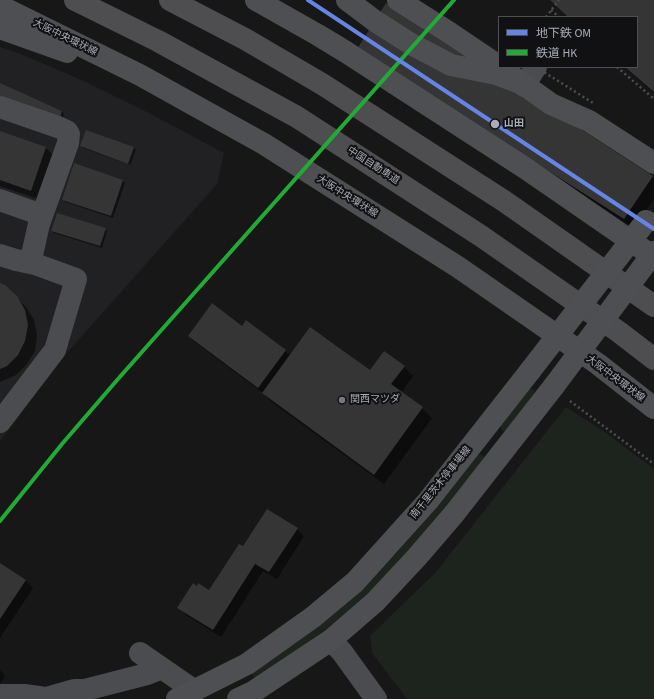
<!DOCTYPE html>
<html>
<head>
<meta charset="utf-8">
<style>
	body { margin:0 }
	#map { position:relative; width:654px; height:699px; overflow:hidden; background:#171717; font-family:"Source Sans 3","Noto Sans JP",sans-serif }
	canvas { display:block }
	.legend { position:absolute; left:498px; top:16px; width:140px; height:52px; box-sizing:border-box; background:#111113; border:1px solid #4d4f55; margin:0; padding:5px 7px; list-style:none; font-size:12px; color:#a8adb8 }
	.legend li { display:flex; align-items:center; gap:8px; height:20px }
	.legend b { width:20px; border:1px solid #4d4f55 }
</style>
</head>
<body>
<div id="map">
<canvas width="654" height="699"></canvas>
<ul class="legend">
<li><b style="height:5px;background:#6584e3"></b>地下鉄 OM</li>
<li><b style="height:5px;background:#21ab36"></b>鉄道 HK</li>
</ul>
</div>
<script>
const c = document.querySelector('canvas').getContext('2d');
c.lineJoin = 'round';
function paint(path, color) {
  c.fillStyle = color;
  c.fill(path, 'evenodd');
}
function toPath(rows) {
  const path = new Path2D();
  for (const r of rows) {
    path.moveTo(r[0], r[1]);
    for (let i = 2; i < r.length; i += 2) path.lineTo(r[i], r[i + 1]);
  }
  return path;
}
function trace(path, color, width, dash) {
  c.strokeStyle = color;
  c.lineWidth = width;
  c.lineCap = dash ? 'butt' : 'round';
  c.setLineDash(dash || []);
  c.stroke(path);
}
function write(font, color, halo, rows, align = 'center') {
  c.font = font + ' "Source Sans 3","Noto Sans JP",sans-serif';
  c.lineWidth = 4;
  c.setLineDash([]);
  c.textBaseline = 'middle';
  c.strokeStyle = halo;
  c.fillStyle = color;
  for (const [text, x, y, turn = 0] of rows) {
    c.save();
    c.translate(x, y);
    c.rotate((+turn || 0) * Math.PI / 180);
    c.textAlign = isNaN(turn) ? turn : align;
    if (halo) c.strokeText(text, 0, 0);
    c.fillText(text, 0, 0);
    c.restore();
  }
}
paint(toPath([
	[0,47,21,54,84,81,149,113,224,153,217,184,65,355,0,441]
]), '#212123');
paint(toPath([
	[531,389,534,390,534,394,507,432,502,431,500,426,528,390],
	[566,407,602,430,654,469,654,699,407,699,372,653,370,636,436,572],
	[481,454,484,456,484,460,447,508,368,595,325,630,258,677,254,677,252,674,254,670,361,589,402,547,440,504,477,456]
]), '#1d241e');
paint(toPath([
	[550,0,654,0,654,93,624,67,637,67,637,17,568,17],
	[387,4,653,177,654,178,654,199,634,228,368,59],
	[0,84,62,111,64,114,62,120,0,97],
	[87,131,134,148,136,150,130,165,83,148,81,146],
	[0,132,46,148,55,157,41,200,0,186],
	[123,181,125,183,113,218,65,202,63,199],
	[105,229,107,231,102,248,54,233,52,231],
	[0,284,16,297,26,307,34,320,37,335,35,351,27,364,16,375,0,382],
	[246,321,291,356,370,372,404,367,413,376,401,393,422,408,432,418,384,484,273,403,263,393,196,343,189,336,242,327],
	[297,529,304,536,277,579,263,571,221,637,186,615,179,607,209,591,244,548],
	[0,564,26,581,33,588,0,638],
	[0,670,5,676,0,684]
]), '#0007');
paint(toPath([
	[550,0,654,0,654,92,625,67,637,67,637,17,568,17],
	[386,3,653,176,624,219,357,49],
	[0,83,62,111,60,118,0,96],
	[86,130,134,147,128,164,80,146],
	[0,131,46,147,31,191,0,180],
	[74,163,123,180,111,216,62,200],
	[57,213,106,228,100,246,51,231],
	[0,283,5,285,17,296,25,310,28,325,25,341,18,355,7,366,0,369],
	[212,303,242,326,246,320,286,350,258,388,188,336],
	[310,327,370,370,384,351,405,366,391,384,423,407,374,475,262,393],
	[267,509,298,528,269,572,255,564,213,630,177,608,193,583,197,586,198,583,209,590,239,544,243,546],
	[0,563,26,580,0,619]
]), '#353536');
trace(toPath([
	[551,10,559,17],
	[546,17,559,0],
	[617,67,654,99],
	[570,401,654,464]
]), '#4d4e52', 2.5, [2, 3]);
trace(toPath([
	[524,86,536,67],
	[0,107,58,127,67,131,69,134,68,143,39,224,32,255,32,260,35,264,76,279,55,350,0,422],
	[0,200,42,215],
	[0,255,16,260,35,264],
	[331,640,342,652,376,699],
	[140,653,195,691],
	[0,695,24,695,46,698,74,690,85,690,147,674,162,668]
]), '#4b4c50', 22);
trace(toPath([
	[256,0,318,35,346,52,525,168,654,257],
	[347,0,375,21,411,44,451,65,496,74,520,83],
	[398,0,450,33,499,66],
	[0,6,140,75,264,144,458,267,598,364,654,408],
	[0,28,67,52],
	[509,74,551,104,589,121,654,163],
	[177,699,247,664,313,617,355,582,428,501,530,371],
	[238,699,253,692,331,640,375,602,417,557,454,514,554,386]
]), '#4d4f52', 22);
trace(toPath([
	[75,0,158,41,297,117,481,236,619,332,654,359],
	[170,0,245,39,322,84,504,201,654,306]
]), '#4e4e51', 22);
trace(toPath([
	[536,67,593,103],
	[520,89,534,67]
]), '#4d4e52', 2.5, [2, 3]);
trace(toPath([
	[530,371,646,221],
	[554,386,654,252]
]), '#4d4f52', 22);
trace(toPath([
	[0,521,62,444,118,379,454,0]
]), '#21ab36', 4);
trace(toPath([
	[308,0,654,229]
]), '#6584e3', 4);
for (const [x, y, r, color] of [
	[495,124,5,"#a8adb8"],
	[342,400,4,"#757880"]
]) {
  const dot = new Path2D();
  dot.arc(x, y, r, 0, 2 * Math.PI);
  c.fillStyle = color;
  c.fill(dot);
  trace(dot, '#111113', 1.5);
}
write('10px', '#a8adb8', '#111113', [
	["大阪中央環状線",65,38,26],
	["中国自動車道",373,166,33],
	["大阪中央環状線",347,197,32],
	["大阪中央環状線",615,379,37],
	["南千里茨木停車場線",441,483,-51]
]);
write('bold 10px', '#a8adb8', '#111113', [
	["山田",504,124]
], 'left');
write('10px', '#a8adb8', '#111113', [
	["関西マツダ",350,400]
], 'left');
</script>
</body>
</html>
